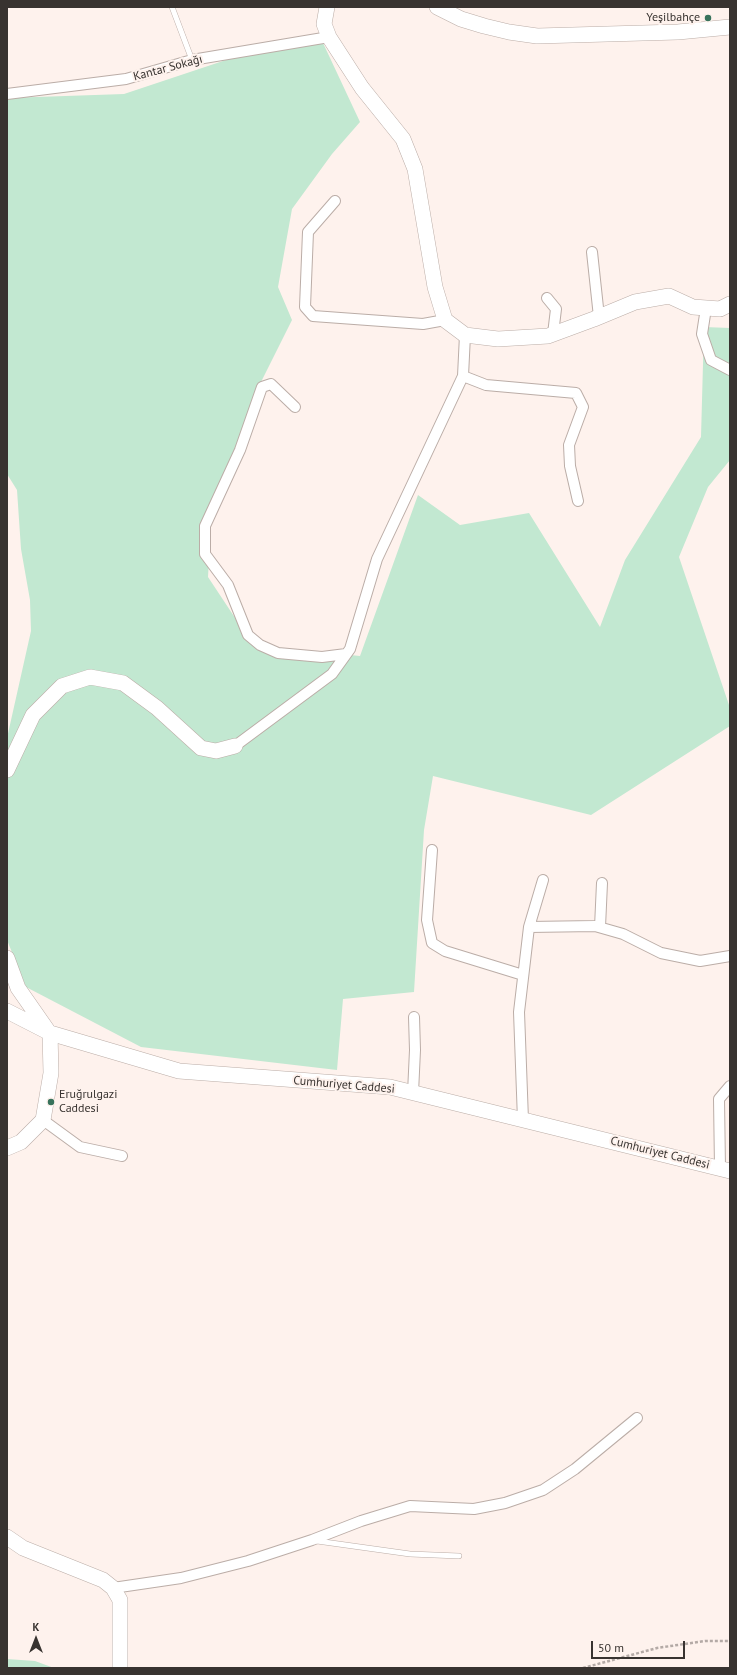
<!DOCTYPE html>
<html>
<head>
<meta charset="utf-8">
<style>
	body { margin:0 }
	#map { position:relative; width:737px; height:1675px; overflow:hidden; background:#fef2ed; font-family:"PT Sans",sans-serif }
	canvas { display:block }
	.frame { position:absolute; inset:0; border:8px solid #383330; pointer-events:none }
	.north { position:absolute; left:16px; top:1619px; width:40px; height:40px; -webkit-text-stroke:3px #fef2ed; paint-order:stroke; rotate:0deg; font-size:11px; font-weight:700; line-height:16px; text-align:center; color:#383330 }
	.north::after { content:''; display:block; margin:auto; width:14px; height:18px; background:#383330; clip-path:polygon(50% 0,100% 100%,50% 72%,0 100%) }
	.scale { position:absolute; left:591px; top:1641px; width:94px; height:18px; box-sizing:border-box; border:2px solid #383330; border-top:0; padding-left:5px; font-size:12px; line-height:14px; white-space:nowrap; color:#383330; -webkit-text-stroke:3px #fef2ed; paint-order:stroke }
</style>
</head>
<body>
<div id="map">
<canvas width="737" height="1675"></canvas>
<div class="frame"></div>
<div class="north">K</div>
<div class="scale">50 m</div>
</div>
<script>
const c = document.querySelector('canvas').getContext('2d');
c.lineJoin = 'round';
function paint(path, color) {
  c.fillStyle = color;
  c.fill(path, 'evenodd');
}
function toPath(rows) {
  const path = new Path2D();
  for (const r of rows) {
    path.moveTo(r[0], r[1]);
    for (let i = 2; i < r.length; i += 2) path.lineTo(r[i], r[i + 1]);
  }
  return path;
}
function trace(path, color, width, dash) {
  c.strokeStyle = color;
  c.lineWidth = width;
  c.lineCap = dash ? 'butt' : 'round';
  c.setLineDash(dash || []);
  c.stroke(path);
}
function write(font, color, halo, rows, align = 'center') {
  c.font = font + ' "PT Sans",sans-serif';
  c.lineWidth = 4;
  c.setLineDash([]);
  c.textBaseline = 'middle';
  c.strokeStyle = halo;
  c.fillStyle = color;
  for (const [text, x, y, turn = 0] of rows) {
    c.save();
    c.translate(x, y);
    c.rotate((+turn || 0) * Math.PI / 180);
    c.textAlign = isNaN(turn) ? turn : align;
    if (halo) c.strokeText(text, 0, 0);
    c.fillText(text, 0, 0);
    c.restore();
  }
}
paint(toPath([
	[323,43,360,122,332,154,292,209,278,287,292,320,260,384,211,523,208,577,253,645,360,656,418,495,460,525,529,513,600,627,625,560,701,437,704,327,730,328,730,460,708,487,679,557,730,708,730,726,591,815,433,776,424,830,414,992,343,999,337,1070,141,1047,26,987,7,940,7,738,31,631,30,600,21,549,17,490,7,474,7,98,124,94,229,59],
	[7,1659,35,1661,54,1668,7,1668]
]), '#c2e8d1');
const lane = toPath([
	[172,7,192,60],
	[317,1541,410,1554,459,1556]
]);
const street = toPath([
	[7,94,126,79,192,60,329,37],
	[335,201,308,232,305,307,313,316,423,324,445,320],
	[592,252,599,317],
	[547,298,556,309,553,334],
	[706,308,702,334,711,360,730,370],
	[463,376,486,385,576,393,583,407,569,445,570,466,578,501],
	[295,407,271,384,262,387,240,450,205,526,205,554,228,585,248,635,260,645,278,653,322,657,346,654],
	[235,746,332,674,350,649,377,559,463,376,465,335],
	[432,850,427,920,432,943,445,951,523,975],
	[529,927,595,926,623,934,661,953,700,961,730,956],
	[600,927,602,883],
	[413,1093,415,1050,414,1017],
	[43,1120,80,1147,122,1156],
	[523,1120,519,1012,529,927,543,880],
	[720,1168,719,1099,730,1086],
	[113,1588,181,1578,248,1561,312,1540,361,1521,410,1506,474,1509,505,1503,543,1490,575,1469,637,1418]
]);
const secondary = toPath([
	[327,7,324,24,329,37,362,88,403,139,415,169,435,287,445,320,465,335,498,339,548,336,594,319,635,302,669,296,693,307,720,309,730,304],
	[437,7,461,19,484,26,509,32,537,36,678,32,730,27],
	[7,770,33,715,62,686,90,677,123,683,157,708,201,748,216,751,235,746],
	[7,958,18,988,48,1031],
	[7,1011,50,1033,179,1071,390,1087,730,1171],
	[7,1148,21,1142,43,1120,51,1073,50,1033],
	[7,1537,23,1548,103,1580,113,1588,120,1600,120,1668]
]);
trace(lane, '#bbada7', 6);
trace(street, '#bbada7', 12);
trace(secondary, '#bbada7', 16);
trace(toPath([
	[583,1668,657,1648,705,1641,730,1641]
]), '#b4aaa6', 2.5, [3, 2]);
trace(lane, '#fff', 5);
trace(street, '#fff', 10);
trace(secondary, '#fff', 15);
for (const [x, y, r, color] of [
	[708,18,4,"#37725b"],
	[51,1102,4,"#37725b"]
]) {
  const dot = new Path2D();
  dot.arc(x, y, r, 0, 2 * Math.PI);
  c.fillStyle = color;
  c.fill(dot);
  trace(dot, '#fef2ed', 1.5);
}
write('12px', '#383330', '#fef2ed', [
	["Yeşilbahçe",700,18],
	["Eruğrulgazi",59,1095,"left"],
	["Caddesi",59,1109,"left"]
], 'right');
write('12px', '#383330', '#fef2ed', [
	["Kantar Sokağı",168,68,-15],
	["Cumhuriyet Caddesi",344,1085,5],
	["Cumhuriyet Caddesi",660,1153,14]
]);
</script>
</body>
</html>
